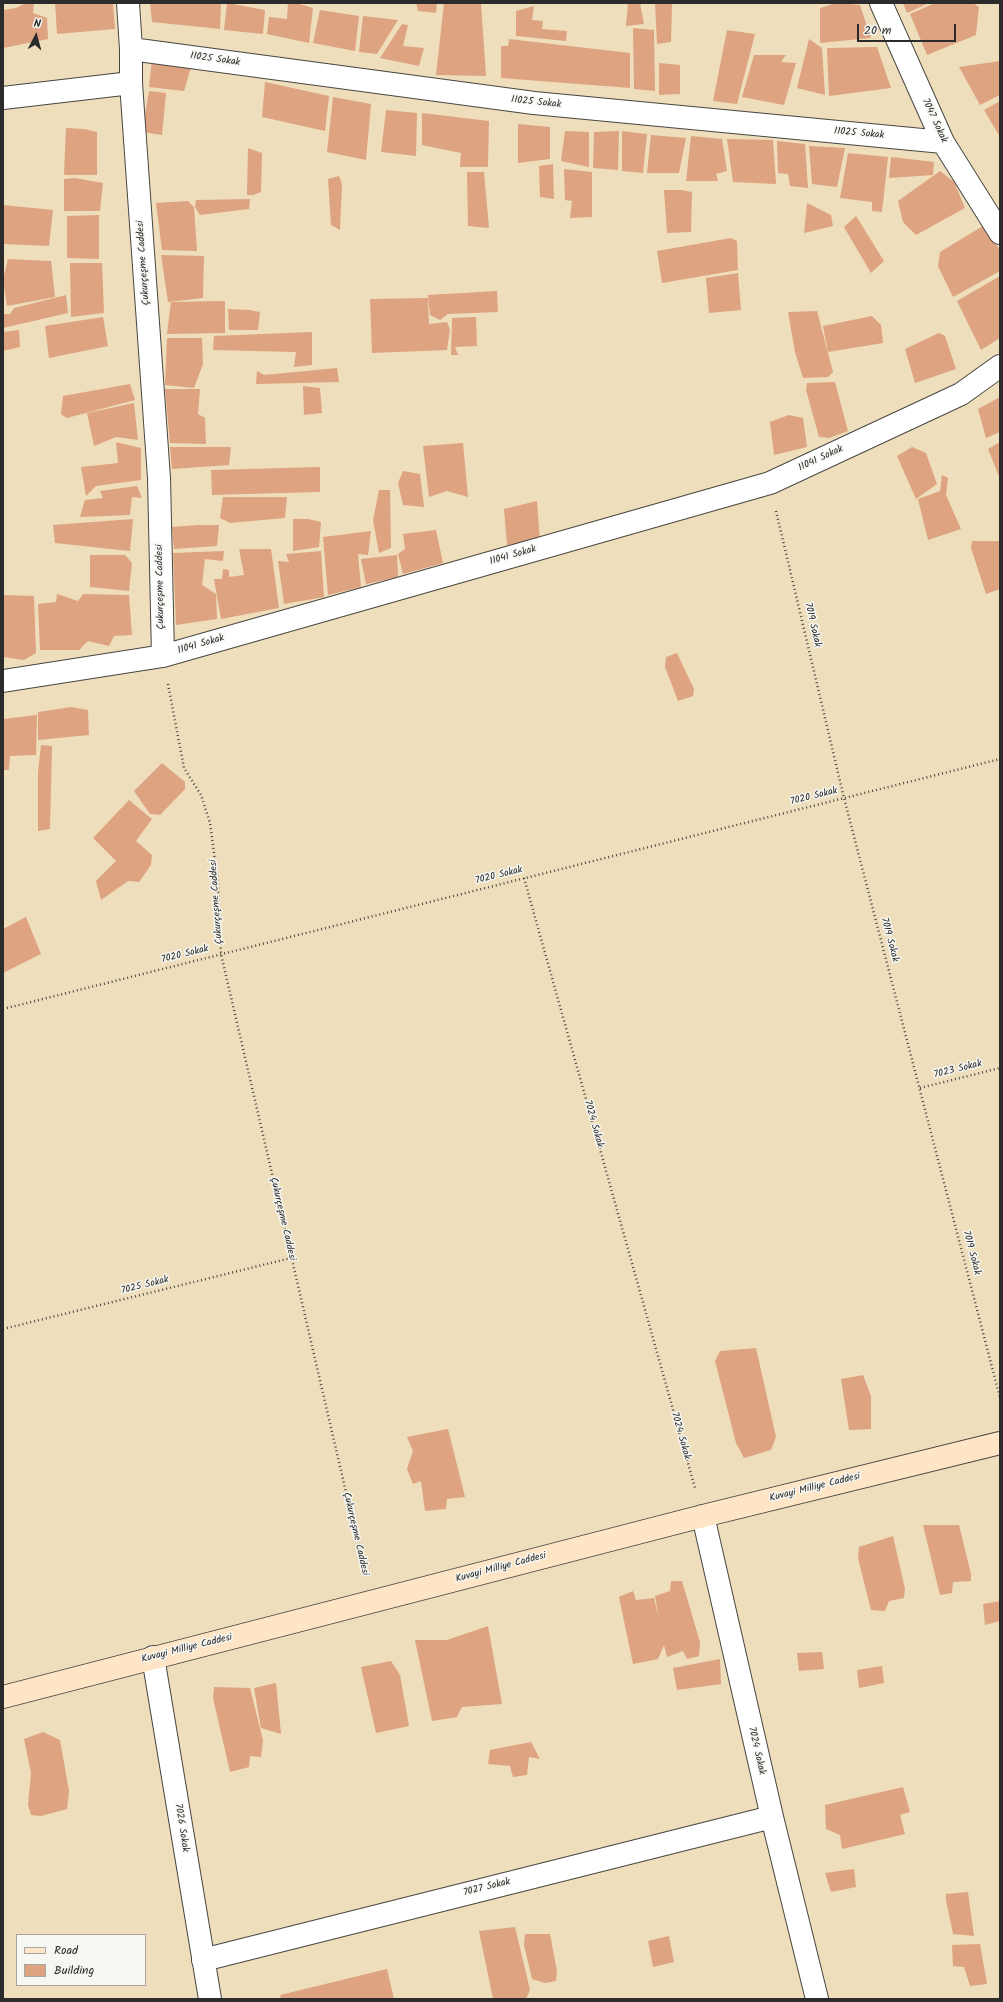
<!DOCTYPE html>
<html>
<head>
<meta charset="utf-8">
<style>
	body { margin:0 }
	#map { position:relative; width:1003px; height:2002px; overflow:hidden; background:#eedebc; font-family:Kalam,sans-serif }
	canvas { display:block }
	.frame { position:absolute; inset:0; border:4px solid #2b2b2b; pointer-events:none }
	.legend { position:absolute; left:16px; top:1934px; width:130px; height:52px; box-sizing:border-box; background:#f6f6f2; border:1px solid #a5a5a2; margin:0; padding:5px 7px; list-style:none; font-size:12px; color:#2b2b2b }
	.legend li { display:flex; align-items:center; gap:8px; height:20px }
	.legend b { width:20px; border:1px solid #a5a5a2 }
	.north { position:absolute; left:16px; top:16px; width:40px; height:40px; -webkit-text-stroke:3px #f6f6f2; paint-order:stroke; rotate:6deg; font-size:11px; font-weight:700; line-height:16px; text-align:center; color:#2b2b2b }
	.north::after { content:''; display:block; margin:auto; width:14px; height:18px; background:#2b2b2b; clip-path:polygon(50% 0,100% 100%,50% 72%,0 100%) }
	.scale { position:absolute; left:857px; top:24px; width:99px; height:18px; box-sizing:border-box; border:2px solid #2b2b2b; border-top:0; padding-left:5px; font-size:12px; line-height:14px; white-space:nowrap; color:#2b2b2b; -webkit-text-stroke:3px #f6f6f2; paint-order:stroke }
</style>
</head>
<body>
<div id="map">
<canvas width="1003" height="2002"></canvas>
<div class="frame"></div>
<ul class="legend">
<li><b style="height:5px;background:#fee5c5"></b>Road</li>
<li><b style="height:11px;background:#dea380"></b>Building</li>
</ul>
<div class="north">N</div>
<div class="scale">20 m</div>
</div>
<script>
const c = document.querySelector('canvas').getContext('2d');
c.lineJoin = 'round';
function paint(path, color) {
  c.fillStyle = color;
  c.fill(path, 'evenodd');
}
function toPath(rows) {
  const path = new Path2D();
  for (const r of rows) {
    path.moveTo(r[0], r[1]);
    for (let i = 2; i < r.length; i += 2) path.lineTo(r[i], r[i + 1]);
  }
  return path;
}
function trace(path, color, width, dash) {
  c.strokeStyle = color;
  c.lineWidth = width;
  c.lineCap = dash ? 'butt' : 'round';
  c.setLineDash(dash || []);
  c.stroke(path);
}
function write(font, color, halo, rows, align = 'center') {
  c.font = font + ' Kalam,sans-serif';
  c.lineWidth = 3;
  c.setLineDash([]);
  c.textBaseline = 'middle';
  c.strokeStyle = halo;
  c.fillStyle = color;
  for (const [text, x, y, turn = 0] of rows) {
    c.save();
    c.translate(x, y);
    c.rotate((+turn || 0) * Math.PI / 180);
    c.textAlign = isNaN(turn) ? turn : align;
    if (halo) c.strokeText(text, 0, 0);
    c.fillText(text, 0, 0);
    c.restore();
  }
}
paint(toPath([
	[26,3,34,3,33,13,47,18,48,39,3,48,3,10,16,8],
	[55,3,113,3,115,29,57,34],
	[150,3,221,3,220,29,152,22],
	[227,3,265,10,263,34,224,30],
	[288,3,296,3,313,8,309,43,267,34,269,17,287,19],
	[416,3,437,3,436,13,418,11],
	[444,3,481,3,486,76,436,75],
	[628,3,640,3,644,24,626,26],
	[655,3,672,3,671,42,657,44],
	[836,3,860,5,871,38,820,43,820,8],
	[903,3,929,3,907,13],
	[935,3,973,3,979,7,976,35,927,55,910,14],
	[534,6,532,20,543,21,542,29,567,31,566,41,516,36,516,11],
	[320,10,359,16,355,51,313,43],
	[363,16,398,20,377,54,359,52],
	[402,24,408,25,403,46,424,48,419,66,380,58],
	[633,28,654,30,655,91,634,89],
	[727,30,755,34,737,104,713,101],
	[509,39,630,53,630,88,501,78,501,46,508,46],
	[809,39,822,48,825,95,797,88],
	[877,47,891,88,829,96,827,48],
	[754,55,786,55,781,62,796,63,784,105,742,97],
	[152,59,191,67,184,91,149,87],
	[1000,61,1000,95,980,105,959,67],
	[659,63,680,65,680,94,659,95],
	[265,82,329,96,325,131,262,117],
	[149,91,166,93,162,135,142,132],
	[333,97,371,104,366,160,327,152],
	[1000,101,1000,137,984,110],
	[386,110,417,113,416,156,381,152],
	[422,113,489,121,488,167,460,167,461,153,422,145],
	[518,124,550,127,550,159,518,163],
	[66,128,84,129,97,132,97,175,64,175],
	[565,131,589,132,589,167,561,161],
	[619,131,618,170,593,168,594,132],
	[622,131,647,134,643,173,622,171],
	[651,135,686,138,679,173,647,173],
	[691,136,722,139,727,171,716,174,718,181,686,181],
	[727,139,773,140,776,184,733,182],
	[777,141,805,144,808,188,790,186,788,174,778,173],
	[809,146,845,148,837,187,812,184],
	[248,148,262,153,261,192,253,195,247,195],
	[848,153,888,157,882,212,872,211,872,202,840,198],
	[891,157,934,162,933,175,889,178],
	[553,164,554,199,540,197,539,166],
	[564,169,592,172,592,217,570,218,572,201,565,200],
	[940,171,954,182,965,208,916,235,903,222,898,201],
	[467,172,484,172,489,228,468,226],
	[339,176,342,184,340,230,331,225,328,179],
	[75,178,103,183,100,211,64,211,64,179],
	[664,190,682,190,692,192,691,232,667,233],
	[250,199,249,209,200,215,195,207,196,200],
	[188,201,194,207,197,251,162,250,156,203],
	[807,203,831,215,833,226,804,233],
	[3,205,53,210,49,246,3,244],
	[99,215,99,259,67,258,67,216],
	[856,216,884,261,871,273,844,227],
	[983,226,1000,250,1000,271,953,297,938,266,940,252],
	[731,238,737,241,738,270,662,283,657,251],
	[161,255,204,256,203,298,168,302],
	[8,259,51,261,55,297,7,306,3,280],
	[70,263,102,263,104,313,71,317],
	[738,273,741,310,709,313,706,278],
	[1000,276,1000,338,981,350,957,301],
	[497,291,498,312,448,314,440,320,430,315,428,295],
	[66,295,68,313,3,328,3,314,10,314,14,308],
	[428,298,429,324,447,322,450,330,447,350,372,353,370,299],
	[225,301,225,333,167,334,171,302],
	[228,309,249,310,260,312,258,330,229,330],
	[817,311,833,372,828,377,803,378,795,352,788,312],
	[872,316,881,325,883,343,828,352,823,326],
	[103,317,108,346,49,358,45,326],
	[476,317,477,346,455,347,458,355,451,355,452,318],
	[19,330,20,347,3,351,3,332],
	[312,332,312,365,294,367,296,352,213,350,214,336],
	[939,333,945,336,956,369,915,383,905,349],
	[167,338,202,338,203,364,194,388,165,385],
	[337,368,339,382,256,384,257,371,264,375],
	[835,382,848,431,829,438,819,437,806,390,807,383],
	[130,384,135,400,67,418,61,414,63,396],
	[303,386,320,388,322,413,304,415],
	[165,389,200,389,198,414,205,418,206,444,170,443],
	[1000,397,1000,432,986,438,978,409],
	[134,403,138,440,116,437,94,446,87,413],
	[789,415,803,418,807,447,774,455,770,422],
	[116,442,141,448,141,480,96,486,86,496,81,467,118,463],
	[1000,442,1000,479,988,449],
	[463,443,468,497,447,491,429,497,423,446],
	[170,447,231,447,229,465,172,469],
	[912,447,926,453,937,484,916,499,897,456],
	[320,467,320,492,212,495,211,470],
	[403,471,420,474,424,507,403,505,398,483],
	[942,475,948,478,946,495,961,529,928,540,918,499,940,491],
	[137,486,142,498,132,497,130,515,80,517,85,500,103,498,100,491],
	[379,490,390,490,391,548,379,553,373,520],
	[223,497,287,497,285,518,230,523,220,518],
	[537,501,540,541,507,545,504,509],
	[133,519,130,551,55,543,53,525],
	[293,519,308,519,321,522,319,547,293,551],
	[198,525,219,525,217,546,174,549,172,527],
	[436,530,443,563,403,574,398,554,405,549,403,534],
	[371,531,368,555,358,554,361,587,328,595,323,537],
	[972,541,1000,541,1000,589,986,594,971,548],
	[239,549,271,549,279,608,221,619,214,579,222,579,223,569,229,570,229,577,244,575],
	[224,551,223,561,205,559,202,585,216,594,217,619,176,625,173,553],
	[321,551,324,597,284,604,278,561,289,562,286,554],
	[90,555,125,555,132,563,129,591,90,587],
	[397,555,398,577,366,584,361,559],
	[57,594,78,601,83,594,129,595,132,635,114,636,109,646,88,641,79,650,40,650,38,604,56,602],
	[3,595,34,596,36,653,24,660,3,657],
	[677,653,694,689,693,696,678,701,665,667,666,657],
	[71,707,88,710,89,735,38,740,38,712],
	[37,715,36,755,10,756,9,770,3,770,3,719],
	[41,745,52,746,50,829,38,831,38,772],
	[162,763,185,782,185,789,160,815,150,814,134,791],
	[129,800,152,819,136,841,152,855,151,865,139,882,128,881,101,900,96,881,116,861,93,838],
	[26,917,41,954,3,973,3,929],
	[756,1348,776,1437,771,1450,744,1458,736,1443,715,1361,720,1351],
	[863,1375,871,1396,871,1429,849,1430,841,1379],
	[448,1429,465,1497,447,1499,446,1509,425,1511,421,1481,413,1484,407,1469,413,1451,407,1437],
	[923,1525,959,1525,971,1574,971,1581,953,1582,952,1593,940,1595],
	[893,1536,905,1589,904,1598,889,1601,885,1611,871,1610,858,1558,859,1547],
	[671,1581,682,1581,700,1642,699,1656,687,1659,683,1651,667,1657,664,1645,658,1659,633,1664,619,1597,633,1591,636,1600,654,1598,659,1619,655,1596,670,1591],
	[1000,1601,1000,1621,985,1625,983,1604],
	[488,1626,502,1704,462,1707,457,1717,432,1721,415,1640,447,1640],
	[822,1652,824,1669,799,1671,797,1653],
	[720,1659,721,1684,677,1690,673,1668],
	[391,1661,400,1675,409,1726,376,1733,361,1667],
	[882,1666,884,1683,859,1688,857,1670],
	[276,1683,281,1734,261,1728,254,1688],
	[214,1687,250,1688,263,1740,261,1757,250,1756,249,1767,230,1772,213,1698],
	[43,1732,60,1740,69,1791,67,1809,41,1816,31,1815,28,1805,31,1773,24,1739],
	[531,1742,540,1759,529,1757,527,1775,513,1777,510,1766,488,1764,490,1750],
	[903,1787,910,1812,900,1815,905,1834,842,1849,840,1835,826,1829,825,1805],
	[854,1869,856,1887,831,1892,825,1873],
	[968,1892,974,1936,953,1934,946,1900,946,1894],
	[515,1927,530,1990,526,1999,493,1999,479,1931],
	[525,1934,550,1934,557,1971,556,1981,545,1983,532,1979,524,1945],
	[669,1936,674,1962,653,1967,648,1941],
	[980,1944,987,1984,970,1986,964,1967,953,1966,952,1945],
	[387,1969,394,1999,281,1999,280,1995]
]), '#dea380');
const minor = toPath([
	[128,3,131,49,131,83,159,478,163,656],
	[881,3,943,142,1000,233],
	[131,49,534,103,943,142],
	[3,98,131,83],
	[3,681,163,656,770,483,961,394,1000,366],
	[703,1516,772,1817,817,1999],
	[153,1657,210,1999],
	[203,1960,772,1817]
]);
const secondary = toPath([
	[3,1697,703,1516,1000,1443]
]);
trace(minor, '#484641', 24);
trace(secondary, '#484641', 24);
trace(toPath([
	[776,511,844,798,1000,1398],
	[168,684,184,768,201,795,210,823,218,883,221,954,365,1574],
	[524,878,695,1488],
	[3,1009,1000,759],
	[920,1088,1000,1068],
	[3,1329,291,1258]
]), '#484641', 2.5, [1, 3]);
trace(minor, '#fff', 22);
trace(secondary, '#fee5c5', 22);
write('10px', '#2b2b2b', '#f6f6f2', [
	["11025 Sokak",215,60,8],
	["11025 Sokak",536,103,6],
	["7047 Sokak",934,121,65],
	["11025 Sokak",859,134,5],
	["Çukurçeşme Caddesi",144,263,-94],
	["11041 Sokak",821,459,-25],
	["11041 Sokak",513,556,-16],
	["Çukurçeşme Caddesi",161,587,-91],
	["7019 Sokak",812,625,77],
	["11041 Sokak",201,645,-16],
	["7020 Sokak",814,797,-14],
	["7020 Sokak",499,876,-14],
	["Çukurçeşme Caddesi",217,902,-94],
	["7019 Sokak",889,940,75],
	["7020 Sokak",185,955,-14],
	["7023 Sokak",958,1070,-14],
	["7024 Sokak",593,1124,74],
	["Çukurçeşme Caddesi",282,1219,77],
	["7019 Sokak",971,1253,75],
	["7025 Sokak",145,1286,-14],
	["7024 Sokak",680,1436,74],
	["Kuvayi Milliye Caddesi",815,1488,-14],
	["Çukurçeşme Caddesi",355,1534,77],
	["Kuvayi Milliye Caddesi",501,1568,-15],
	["Kuvayi Milliye Caddesi",187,1649,-14],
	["7024 Sokak",756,1751,77],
	["7026 Sokak",181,1828,81],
	["7027 Sokak",487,1888,-14]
]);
</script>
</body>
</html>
